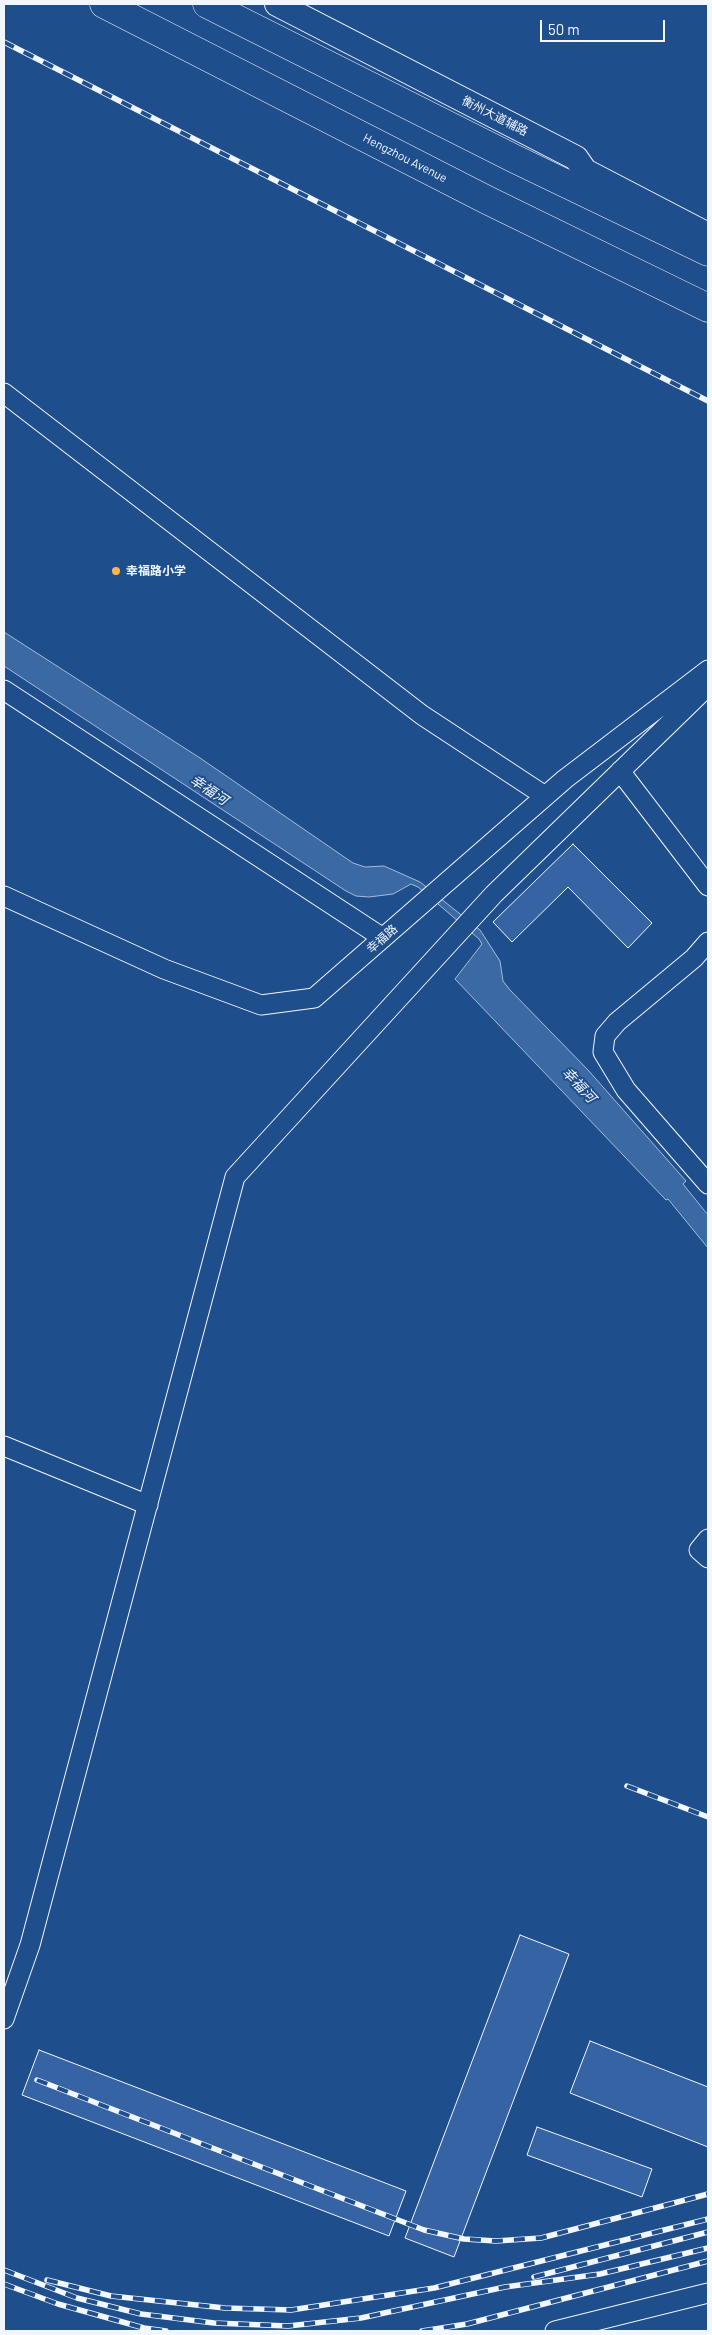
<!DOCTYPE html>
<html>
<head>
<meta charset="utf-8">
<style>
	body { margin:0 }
	#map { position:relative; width:712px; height:2335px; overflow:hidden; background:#1f4e8c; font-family:Barlow,sans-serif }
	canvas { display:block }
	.frame { position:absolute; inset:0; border:5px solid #f2f6ff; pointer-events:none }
	.scale { position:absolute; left:540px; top:20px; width:125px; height:22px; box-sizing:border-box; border:2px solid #f2f6ff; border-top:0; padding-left:6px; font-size:15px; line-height:18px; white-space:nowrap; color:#f2f6ff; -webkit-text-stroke:4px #1f4e8c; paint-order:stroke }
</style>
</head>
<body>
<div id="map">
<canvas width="712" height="2335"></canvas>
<div class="frame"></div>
<div class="scale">50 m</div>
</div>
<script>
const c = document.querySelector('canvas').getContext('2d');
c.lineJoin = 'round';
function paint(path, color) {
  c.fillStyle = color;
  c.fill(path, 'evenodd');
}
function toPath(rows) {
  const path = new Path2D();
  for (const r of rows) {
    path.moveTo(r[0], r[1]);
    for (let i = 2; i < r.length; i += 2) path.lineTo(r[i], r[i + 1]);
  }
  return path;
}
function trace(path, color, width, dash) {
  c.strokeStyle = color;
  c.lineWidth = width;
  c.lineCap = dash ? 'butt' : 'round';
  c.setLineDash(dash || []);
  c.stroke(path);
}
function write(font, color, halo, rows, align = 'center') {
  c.font = font + ' Barlow,"Noto Sans SC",sans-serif';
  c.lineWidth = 4;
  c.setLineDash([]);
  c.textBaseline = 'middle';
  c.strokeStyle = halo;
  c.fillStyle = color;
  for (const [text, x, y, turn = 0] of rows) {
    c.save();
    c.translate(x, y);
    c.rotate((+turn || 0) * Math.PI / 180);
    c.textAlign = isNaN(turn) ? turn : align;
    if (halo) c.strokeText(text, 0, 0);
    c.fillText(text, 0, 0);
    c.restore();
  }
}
const water = toPath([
	[4,632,200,758,353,863,365,867,384,866,420,882,480,930,500,961,503,981,510,990,588,1070,686,1181,683,1184,708,1215,708,1248,668,1199,666,1200,455,979,482,944,479,939,418,887,411,884,393,894,369,897,356,896,346,891,4,666,4,632]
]);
paint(water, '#3b69a3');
trace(water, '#a8bbd7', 1);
const building = toPath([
	[573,844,652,923,628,948,568,887,512,942,493,922,573,844],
	[520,1935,569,1954,454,2257,405,2238,520,1935],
	[590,2041,708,2087,708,2147,570,2093,590,2041],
	[39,2050,406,2191,389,2236,22,2095,39,2050],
	[537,2127,652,2169,642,2197,527,2155,537,2127]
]);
paint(building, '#3563a3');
trace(building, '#f2f6ff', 1);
const minor = toPath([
	[4,393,422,715,545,796],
	[4,690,383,938],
	[620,771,708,886],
	[4,896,164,969,261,1005,314,998,565,779,708,670],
	[708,942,694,958,617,1022,605,1036,603,1052,626,1090,708,1184],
	[4,1446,148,1505],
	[708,1539,699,1550,708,1558],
	[4,2019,30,1945,235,1177,494,894,708,686],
	[555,2331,708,2293]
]);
const major = toPath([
	[277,4,576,158,585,171,708,235]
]);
const highway = toPath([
	[104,4,487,200,708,308],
	[207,4,515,159,708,252]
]);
trace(minor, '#f2f6ff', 21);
trace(major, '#f2f6ff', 26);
trace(highway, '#f2f6ff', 29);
trace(minor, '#1f4e8c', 19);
trace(major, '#1f4e8c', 24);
trace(highway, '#1f4e8c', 28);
const rail = toPath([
	[4,42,708,401],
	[627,1786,708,1817],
	[37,2080,424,2230,464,2239,496,2241,541,2238,708,2194],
	[4,2270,77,2298,141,2314,214,2323,288,2326,361,2318,505,2287,600,2274,708,2248],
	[534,2277,708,2232],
	[47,2280,111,2296,225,2308,291,2310,434,2288,708,2219],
	[4,2284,58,2304,144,2328,166,2331],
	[422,2331,467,2324,708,2261]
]);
trace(rail, '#f2f6ff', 5.5);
trace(rail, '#1f4e8c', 4, [11]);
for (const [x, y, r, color] of [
	[116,571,5,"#ffb74d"]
]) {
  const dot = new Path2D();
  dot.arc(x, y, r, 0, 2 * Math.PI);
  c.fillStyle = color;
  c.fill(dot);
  trace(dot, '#1f4e8c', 2);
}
write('12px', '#f2f6ff', '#1f4e8c', [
	["衡州大道辅路",495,116,27],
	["Hengzhou Avenue",405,158,27],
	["幸福路",382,939,-41]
]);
write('bold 12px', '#f2f6ff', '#1f4e8c', [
	["幸福路小学",126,571]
], 'left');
write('italic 14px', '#f2f6ff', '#1f4e8c', [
	["幸福河",209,790,34],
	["幸福河",579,1085,47]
]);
</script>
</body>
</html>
